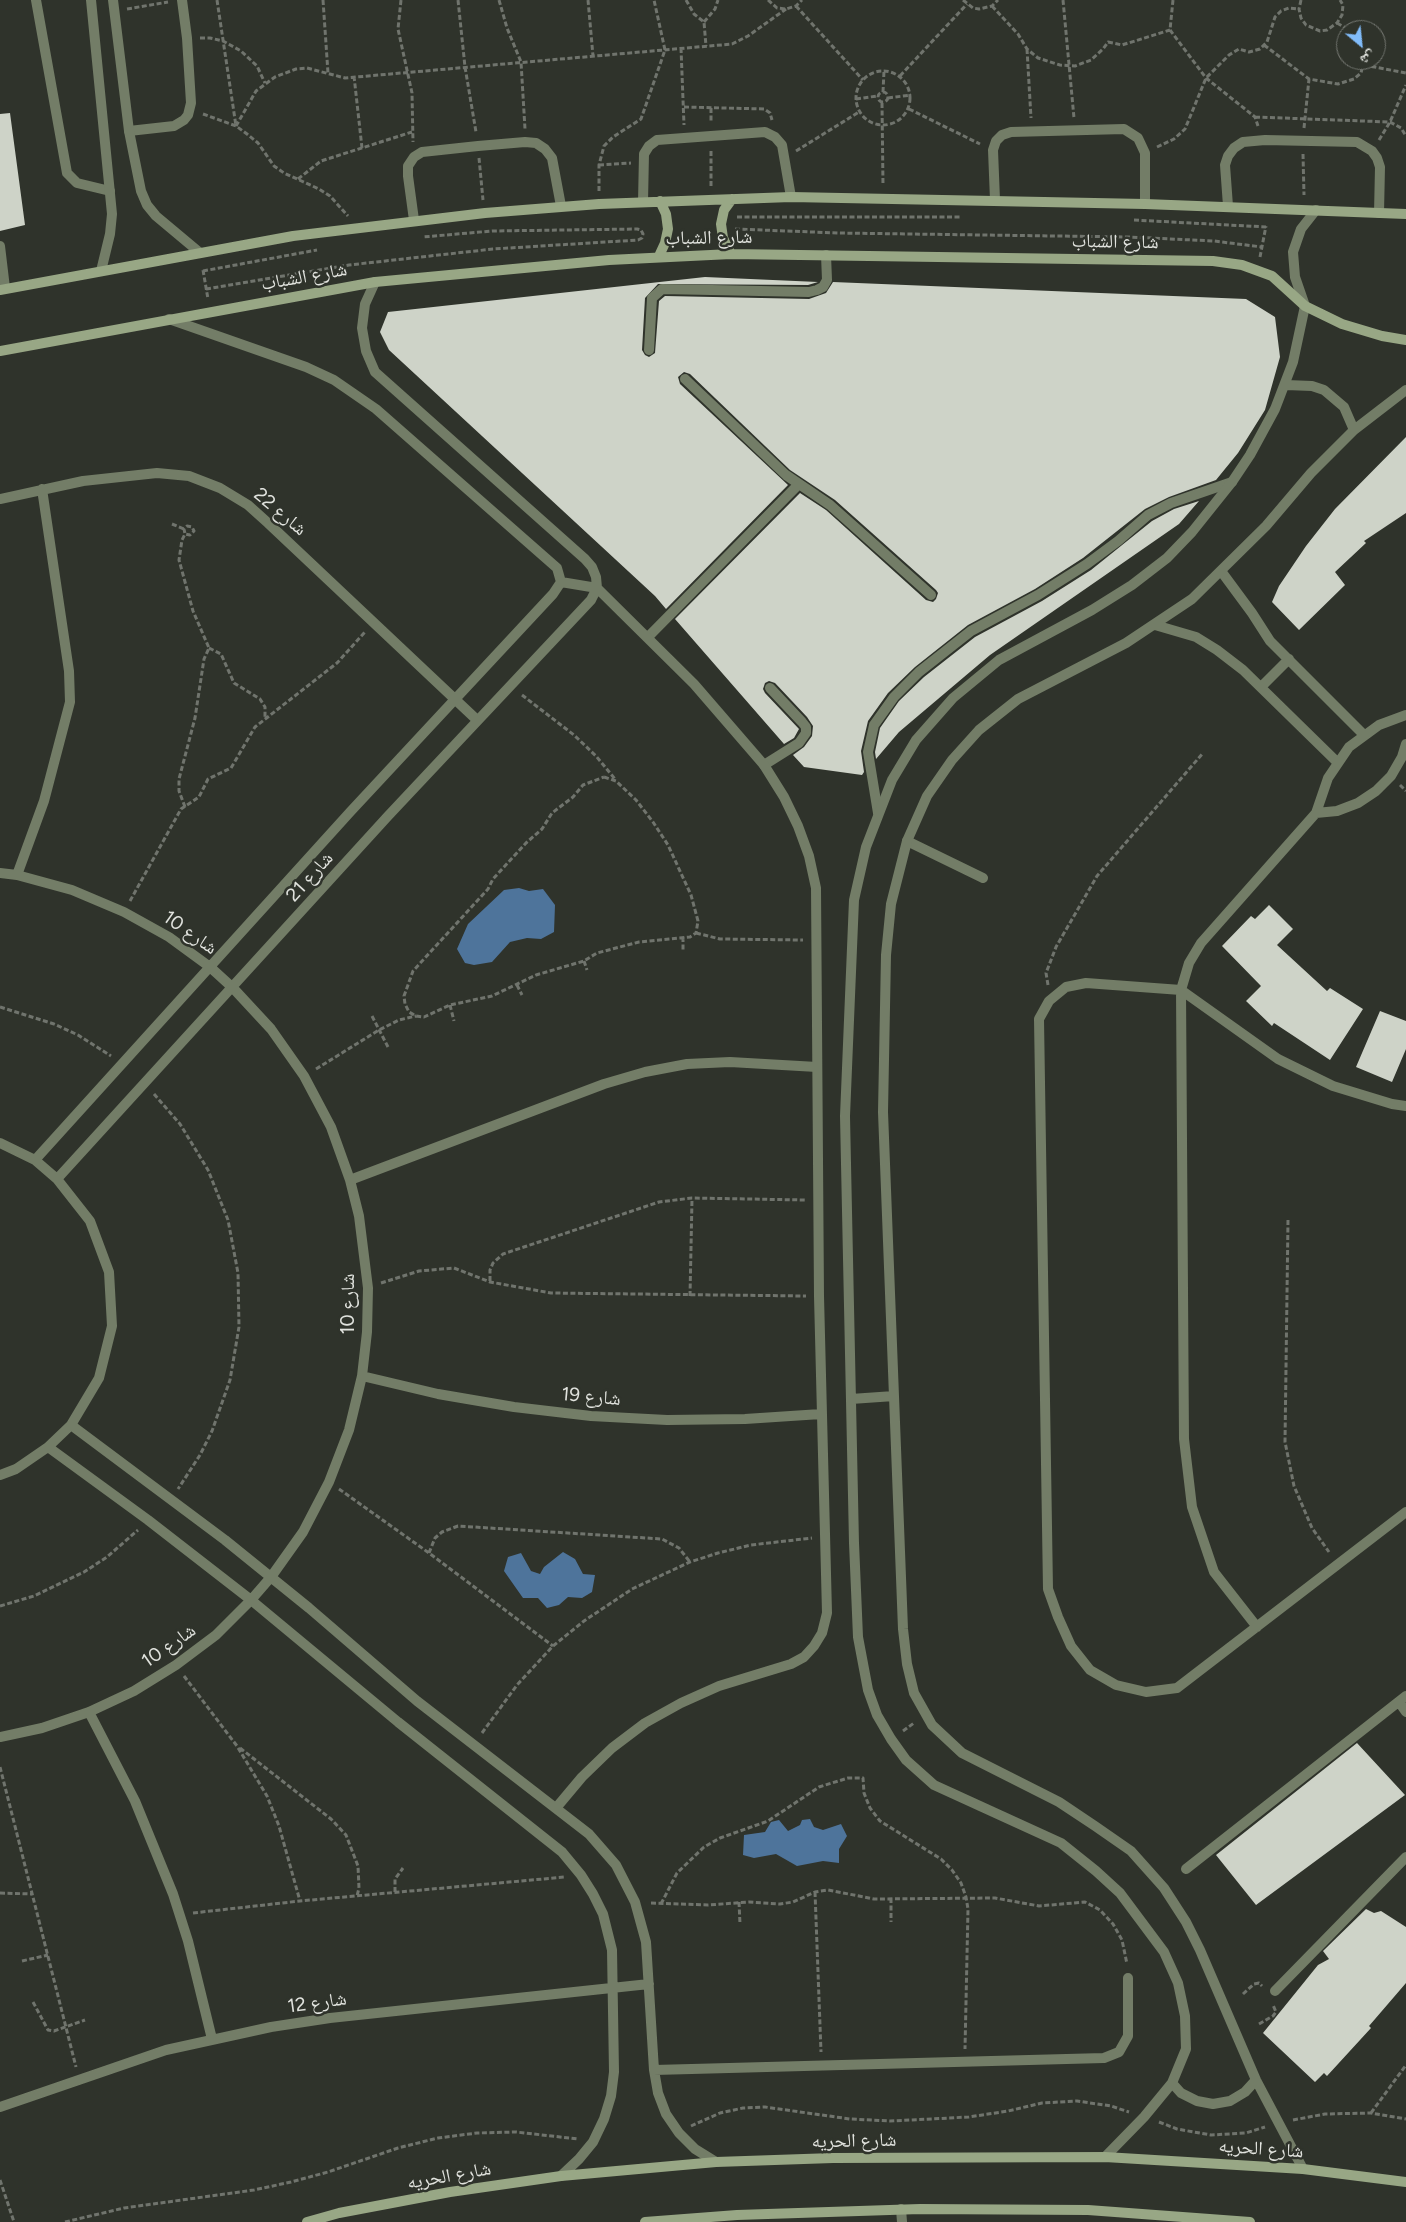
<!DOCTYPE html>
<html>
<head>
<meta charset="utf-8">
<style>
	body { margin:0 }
	#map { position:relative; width:1406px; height:2222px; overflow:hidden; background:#2f332b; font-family:Figtree,"Noto Naskh Arabic",sans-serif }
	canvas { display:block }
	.north { position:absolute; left:1336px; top:20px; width:50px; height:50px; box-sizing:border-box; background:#2f332b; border:1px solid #767973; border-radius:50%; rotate:152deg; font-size:14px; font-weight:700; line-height:20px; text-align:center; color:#e1e3de }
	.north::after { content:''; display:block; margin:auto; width:18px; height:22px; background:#81bcfa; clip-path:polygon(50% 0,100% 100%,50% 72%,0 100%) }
</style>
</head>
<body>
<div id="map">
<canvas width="1406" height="2222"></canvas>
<div class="north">ش</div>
</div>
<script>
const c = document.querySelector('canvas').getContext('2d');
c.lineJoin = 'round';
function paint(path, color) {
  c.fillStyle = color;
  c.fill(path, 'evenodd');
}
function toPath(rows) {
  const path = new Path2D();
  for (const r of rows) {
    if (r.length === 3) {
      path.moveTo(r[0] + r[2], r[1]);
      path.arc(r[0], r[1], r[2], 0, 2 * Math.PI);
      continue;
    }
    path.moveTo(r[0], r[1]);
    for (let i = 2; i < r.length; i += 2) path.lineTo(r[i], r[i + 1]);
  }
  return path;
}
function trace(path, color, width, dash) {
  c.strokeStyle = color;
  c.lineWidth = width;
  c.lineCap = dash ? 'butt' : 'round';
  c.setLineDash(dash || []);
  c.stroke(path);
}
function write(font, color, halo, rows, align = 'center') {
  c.font = font + ' Figtree,"Noto Naskh Arabic",sans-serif';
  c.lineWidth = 5;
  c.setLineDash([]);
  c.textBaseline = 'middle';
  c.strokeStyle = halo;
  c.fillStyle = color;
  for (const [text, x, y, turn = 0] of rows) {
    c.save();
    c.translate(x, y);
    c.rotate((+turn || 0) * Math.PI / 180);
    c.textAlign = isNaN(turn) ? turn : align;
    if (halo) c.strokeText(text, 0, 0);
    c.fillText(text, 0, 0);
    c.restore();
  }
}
paint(toPath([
	[519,888,529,891,543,889,555,905,554,932,541,939,527,938,510,942,492,962,474,965,465,963,457,949,468,924,504,890],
	[563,1552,575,1559,583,1574,595,1575,592,1592,582,1598,568,1597,559,1605,547,1608,538,1598,523,1598,504,1571,508,1557,521,1553,531,1571,540,1574,544,1567],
	[810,1819,814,1827,823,1830,841,1824,847,1836,839,1849,839,1863,823,1861,797,1866,776,1854,754,1858,743,1855,744,1835,765,1832,771,1822,779,1820,788,1831,800,1825,802,1820]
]), '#4e749b');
paint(toPath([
	[10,113,25,225,0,231,0,114],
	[705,277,818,282,808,285,658,284,645,298,642,350,645,355,649,357,655,353,659,301,665,296,809,299,826,293,833,282,1246,299,1275,317,1280,357,1265,410,1238,453,1216,480,1169,497,1145,509,1083,558,1035,589,968,625,915,667,888,693,868,721,861,751,864,772,862,775,804,767,793,755,804,747,812,736,813,726,807,717,775,683,769,681,765,683,763,689,765,693,799,729,794,738,784,744,675,619,800,493,826,510,926,600,933,602,936,599,938,593,936,590,835,500,790,470,690,374,684,372,678,377,680,384,788,485,666,609,655,596,389,350,380,332,388,312],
	[1406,437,1406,513,1364,541,1366,543,1335,572,1345,585,1299,630,1272,602,1279,586,1306,546,1335,509],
	[1199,501,1179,524,990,655,899,732,876,759,875,752,880,728,899,701,924,677,975,637,1042,601,1091,570,1152,521,1174,509],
	[1269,905,1293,929,1277,945,1327,991,1330,988,1363,1009,1330,1060,1274,1023,1272,1026,1246,1001,1261,986,1222,946,1251,916,1255,919],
	[1380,1011,1406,1021,1406,1049,1392,1082,1356,1067],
	[1357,1743,1405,1795,1256,1905,1216,1855],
	[1366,1909,1374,1913,1381,1911,1406,1927,1406,1983,1369,2026,1371,2028,1327,2076,1324,2073,1315,2082,1263,2033,1318,1965,1329,1959,1323,1951]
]), '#ced3c8');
trace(toPath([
	[217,0,236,126],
	[323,0,328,73],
	[401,0,398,29,412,93,413,142],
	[458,0,465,67,476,132],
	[499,0,507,28,521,62,525,129],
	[588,0,593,56],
	[686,0,694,14,704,22,706,46],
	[768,0,777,8,786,9,796,6,802,0],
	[963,0,973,8,979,9,992,6,998,0],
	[1063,0,1074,118],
	[1173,0,1170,30,1206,78,1255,117,1258,126],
	[1301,0,1299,9,1301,18,1306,25,1320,31,1327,30,1337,23,1342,15,1343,5,1340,0],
	[796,6,863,80],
	[992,6,1018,34,1027,49,1038,58,1060,65,1075,66,1091,60,1103,49,1108,42,1122,45,1170,30],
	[127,9,168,2],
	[704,22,715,9,718,0],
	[1337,23,1349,30],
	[200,38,210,38,223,41,241,51,257,66,265,83],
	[1264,45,1309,79,1338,84,1354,79,1361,73,1364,60],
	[681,48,684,125],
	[1027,49,1031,118],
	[1364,65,1406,73],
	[883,98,27],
	[354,76,362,148],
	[900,76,967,4],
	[883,97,5],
	[883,92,884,71],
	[888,98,911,95],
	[856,99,877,96],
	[882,103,883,185],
	[684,107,764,109,770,113,772,120],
	[711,108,711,122],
	[909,109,980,144],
	[203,114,236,126,247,134,258,143,274,166,284,173,319,189,330,196,348,216],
	[1255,117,1390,122,1401,128,1406,136],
	[236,126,256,91,275,77,296,69,307,68,345,78,732,44,748,36,786,9],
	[1304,128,1309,79],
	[1379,140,1390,122,1406,85],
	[1157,147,1174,139,1185,129,1206,78,1229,55,1239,49,1249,52,1260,49,1267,42,1275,17,1281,11,1289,8,1299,9],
	[711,151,711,187],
	[796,151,859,112],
	[1303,154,1304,195],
	[479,158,483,200],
	[599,165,631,163],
	[298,179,321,161,412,132],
	[599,191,599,165,604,146,613,137,641,119,665,50,654,0],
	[737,217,961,217],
	[1134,220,1266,227],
	[735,229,838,233,1129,237,1214,241,1262,247],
	[1260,257,1266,226],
	[203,270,208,299],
	[203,271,317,250],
	[206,289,349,265,493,249,638,240,642,238,643,234,641,230,637,229,492,231,423,237],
	[172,524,184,529],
	[209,648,221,654,234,683,260,699,265,707,265,719],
	[522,695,574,735,596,756,615,779],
	[604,777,616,781,636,800,653,822,668,845,691,895,698,921,696,933,690,937,639,942,597,953,584,961,536,975,492,996,450,1005,424,1017,416,1016,409,1012,405,1004,404,996,413,971,488,889,493,879,526,843,542,829,552,813,573,797,583,785,604,777],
	[1400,785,1406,791],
	[185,807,179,791,179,779,195,718,204,659,209,648,193,611,179,560,182,540,185,534,184,529,187,526,192,527,194,531,190,535,185,534],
	[130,901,181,809,199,797,208,779,231,768,255,727,337,663,365,632],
	[696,933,720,939,803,940],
	[683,937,683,950],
	[584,961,587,970],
	[517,985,522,995],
	[1048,985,1046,973,1056,947,1097,876,1203,753],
	[450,1005,454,1021],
	[0,1007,54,1024,78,1035,111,1056],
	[372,1016,388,1047],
	[316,1069,379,1030,399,1020,416,1016],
	[154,1094,180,1124,208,1170,228,1220,238,1273,239,1327,230,1380,212,1431,200,1455,178,1489],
	[1288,1220,1285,1442,1294,1486,1312,1528,1329,1552],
	[490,1281,490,1270,493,1263,503,1254,659,1202,692,1198,805,1200],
	[381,1283,419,1271,454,1268,490,1282,551,1293,806,1296],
	[690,1296,692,1199],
	[339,1489,429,1553,553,1646],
	[429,1553,435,1538,442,1532,458,1526,662,1539,679,1548,690,1562],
	[0,1606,34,1596,84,1572,107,1557,138,1530],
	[184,1676,237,1746,267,1796,279,1826,300,1901],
	[903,1731,914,1723],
	[482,1733,517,1685,553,1646,584,1621,632,1589,690,1562,718,1553,751,1545,812,1538],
	[240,1748,331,1819,346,1835,358,1866,359,1888,357,1896],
	[0,1767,76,2067],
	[395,1892,395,1879,403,1868],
	[815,1892,821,2052],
	[0,1893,32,1894],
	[891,1898,891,1922],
	[739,1902,740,1924],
	[651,1903,708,1905,749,1902,780,1904,793,1902,815,1892,828,1890,874,1899,995,1898,1039,1906,1085,1902,1100,1910,1113,1924,1122,1940,1127,1964],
	[661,1904,677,1873,704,1847,720,1838,768,1821,819,1787,848,1778,863,1778,864,1793,870,1808,880,1821,941,1859,952,1870,961,1883,966,1897,968,1909,965,2049],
	[193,1913,300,1901,565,1877],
	[22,1961,48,1955],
	[1243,1994,1254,1984,1259,1983,1262,1986],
	[33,2002,48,2030,54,2031,85,2020],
	[1259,2024,1273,2016,1276,2012,1273,2005],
	[1371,2113,1406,2065],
	[1293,2120,1325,2114,1371,2113,1406,2119],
	[1159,2122,1177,2129,1211,2135,1246,2133,1265,2127],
	[691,2126,720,2113,743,2108,765,2107,850,2119,890,2121,969,2117,1008,2111,1042,2103,1077,2101,1111,2106,1129,2112],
	[0,2180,14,2222],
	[65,2222,124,2208,254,2190,291,2182,328,2172,398,2148,438,2138,477,2133,516,2132,578,2139]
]), '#70746d', 3, [5, 2.5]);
trace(toPath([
	[36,0,67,173,77,183,110,191],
	[129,131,174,126,184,120,188,115,191,103,187,38,182,0],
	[995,200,993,150,996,141,1002,135,1011,132,1124,129,1138,138,1145,153,1145,204],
	[643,202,644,154,649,146,657,140,765,132,775,137,782,145,791,197],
	[1228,206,1225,165,1228,156,1234,148,1243,142,1265,140,1357,142,1372,151,1377,158,1380,167,1379,213],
	[414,220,408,176,408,166,414,157,422,152,478,146,525,142,536,143,545,149,552,158,561,206],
	[0,246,5,288],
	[649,350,652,298,662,289,809,292,817,290,823,287,827,280,826,255],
	[685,379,786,475,830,505,931,595],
	[648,637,798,485],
	[764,765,799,743,806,733,806,727,802,722,770,688],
	[878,813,868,752,874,725,894,697,919,672,971,631,1038,595,1087,564,1118,541,1148,515,1171,503,1232,482],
	[907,841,983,878]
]), '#737d67', 10);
trace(toPath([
	[91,0,112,214,110,234,101,271],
	[113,0,129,131,141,191,147,205,156,216,199,252],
	[1286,385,1312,386,1324,390,1344,407,1354,430],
	[0,499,83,481,157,473,189,476,220,488,248,505,268,523,477,720],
	[1221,571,1252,613,1270,641,1364,735],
	[1155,625,1196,637,1217,650,1243,670,1337,762],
	[1261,687,1289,659],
	[1316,813,1337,811,1358,803,1376,791,1391,776,1402,757,1406,744],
	[0,873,17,875,72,890,124,912,169,937,210,967,233,988,271,1029,304,1076,331,1127,350,1180,359,1216,368,1288,367,1332,362,1376,349,1430,329,1482,303,1532,271,1577,251,1600,216,1635,176,1665,134,1691,89,1712,42,1728,0,1737],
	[17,875,44,801,70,702,69,671,42,489],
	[1406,1106,1392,1104,1333,1086,1278,1059,1181,990,1086,983,1066,987,1049,1001,1039,1019,1048,1589,1058,1617,1071,1646,1090,1670,1116,1685,1146,1692,1177,1688,1406,1512],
	[0,1143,35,1160,57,1179,90,1221,109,1272,112,1326,99,1378,71,1425,48,1447,16,1469,0,1475],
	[35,1160,351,811,553,594,561,582,557,568,376,409,334,380,306,367,169,319],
	[57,1179,388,816,591,600,597,588,596,577,592,567,585,559,375,372,366,351,362,328,365,304,375,282],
	[350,1180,604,1084,645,1072,687,1064,730,1062,817,1067],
	[362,1376,438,1394,514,1407,591,1416,667,1420,745,1419,821,1414],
	[851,1399,894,1396],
	[71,1425,225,1540,309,1608,417,1701,589,1834,616,1865,635,1902,646,1942,654,2070,658,2093,666,2114,679,2133,695,2149,716,2162],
	[48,1447,148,1520,251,1600,398,1722,562,1852,581,1875,593,1894,603,1914,612,1950,614,2072,611,2096,604,2119,593,2142,579,2159,561,2176],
	[1257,1627,1214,1572,1192,1507,1184,1439,1181,990,1189,963,1201,943,1316,813,1328,778,1349,747,1379,725,1406,715],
	[1399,1702,1406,1712],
	[89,1712,135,1801,173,1894,188,1941,212,2039],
	[556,1808,582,1777,612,1748,645,1723,681,1703,719,1686,791,1664,804,1657,814,1646,822,1633,827,1613,819,1296,816,888,809,856,798,826,784,797,764,765,694,684,597,588,561,582],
	[1186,1869,1406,1696],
	[1275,1991,1406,1857],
	[654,2070,1104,2058,1119,2052,1128,2036,1128,1978],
	[1172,2083,1181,2093,1197,2101,1213,2104,1230,2101,1245,2092,1256,2080],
	[0,2107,166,2050,271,2027,330,2018,649,1984],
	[1105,2157,1144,2117,1172,2083,1186,2049,1185,2016,1178,1983,1164,1952,1120,1893,1096,1871,1061,1843,934,1785,906,1760,891,1739,877,1715,868,1690,858,1637,854,1543,845,1116,854,900,866,847,892,780,916,740,953,698,999,660,1092,610,1132,585,1167,558,1192,532,1232,482,1250,455,1275,409,1293,362,1305,306,1295,277,1293,252,1301,229,1316,210],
	[1303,2169,1256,2080,1200,1950,1186,1922,1164,1888,1131,1851,1095,1826,1059,1802,962,1753,932,1725,914,1693,907,1664,903,1629,883,1112,886,955,891,904,907,841,927,796,952,760,979,730,1018,699,1126,643,1192,599,1266,526,1311,473,1354,430,1406,390],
	[901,2209,902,2222]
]), '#737d67', 10);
trace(toPath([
	[731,254,723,238,721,224,724,210,732,199],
	[659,256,665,243,668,229,666,214,660,201],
	[0,290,293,236,485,213,599,204,791,197,1145,204,1406,214],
	[0,351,375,282,609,260,731,254,1213,261,1242,265,1272,276,1305,306,1342,324,1382,336,1406,340],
	[307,2222,339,2213,450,2192,561,2176,716,2162,833,2158,1105,2157,1303,2169,1406,2182],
	[645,2222,737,2215,920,2209,1088,2210,1250,2222]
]), '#98a785', 10);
write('19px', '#e1e3de', '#2f332b', [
	["شارع الشباب",709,238,-1],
	["شارع الشباب",1115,242,1],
	["شارع الشباب",304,277,-10],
	["شارع 22",280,512,40],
	["شارع 21",310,877,-48],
	["شارع 10",190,933,35],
	["شارع 10",348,1304,-90],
	["شارع 19",591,1397,5],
	["شارع 10",169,1646,-35],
	["شارع 12",317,2003,-8],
	["شارع الحريه",854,2141,-1],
	["شارع الحريه",1261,2149,4],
	["شارع الحريه",449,2176,-10]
]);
</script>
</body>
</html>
